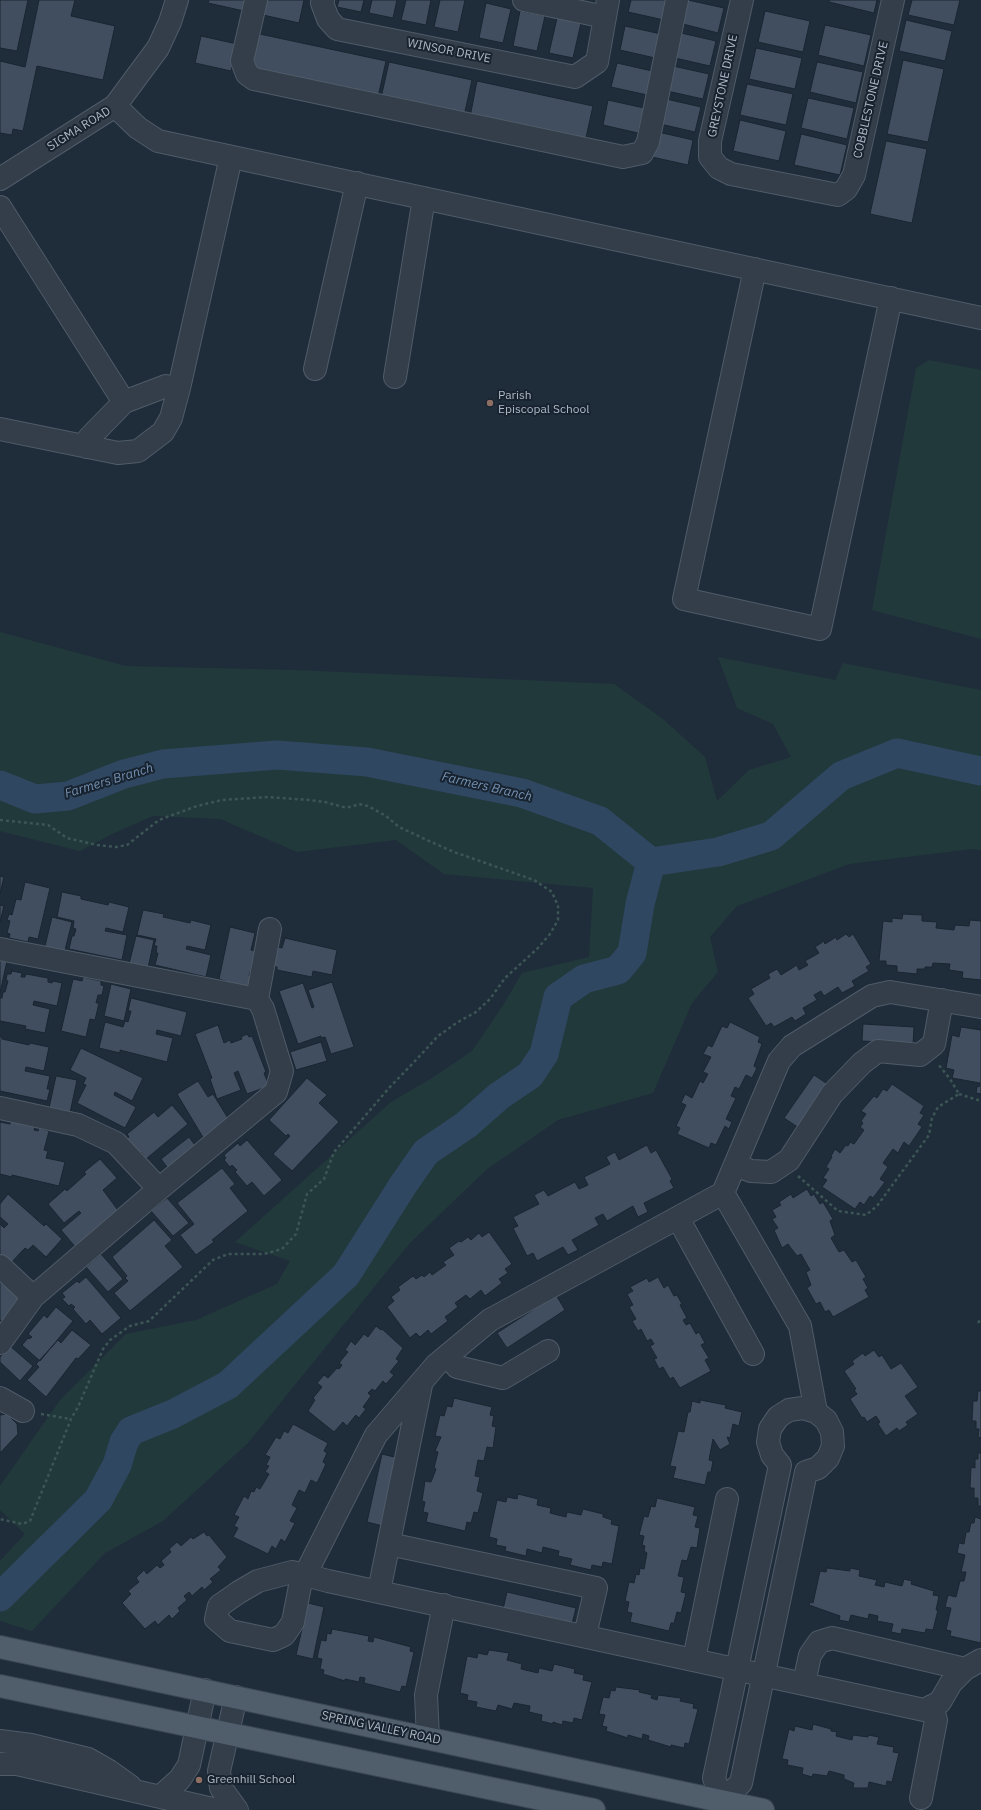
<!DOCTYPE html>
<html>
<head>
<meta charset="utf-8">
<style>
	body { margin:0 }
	canvas { display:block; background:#1f2c3a }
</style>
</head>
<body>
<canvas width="981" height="1810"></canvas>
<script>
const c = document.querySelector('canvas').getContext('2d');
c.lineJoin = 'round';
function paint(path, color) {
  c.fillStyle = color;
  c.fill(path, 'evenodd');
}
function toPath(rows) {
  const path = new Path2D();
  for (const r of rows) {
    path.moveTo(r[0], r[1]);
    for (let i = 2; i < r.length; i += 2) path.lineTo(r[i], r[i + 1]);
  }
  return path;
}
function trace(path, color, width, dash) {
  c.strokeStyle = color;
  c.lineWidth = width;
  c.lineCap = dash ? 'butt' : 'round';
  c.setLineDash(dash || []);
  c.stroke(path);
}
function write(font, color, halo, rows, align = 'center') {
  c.font = font + ' "IBM Plex Sans",sans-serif';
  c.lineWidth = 4;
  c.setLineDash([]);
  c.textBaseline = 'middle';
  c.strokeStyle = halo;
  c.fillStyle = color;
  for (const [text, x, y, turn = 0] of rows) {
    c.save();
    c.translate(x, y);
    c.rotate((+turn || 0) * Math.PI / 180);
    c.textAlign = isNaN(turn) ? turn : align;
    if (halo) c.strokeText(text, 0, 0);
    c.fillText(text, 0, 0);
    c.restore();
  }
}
paint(toPath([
	[929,360,981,370,981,639,872,610,916,368],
	[0,632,126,666,294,670,614,684,663,719,705,757,717,801,749,770,791,757,773,724,737,708,718,657,835,680,843,663,981,690,981,850,972,849,849,864,737,906,710,937,718,972,692,1003,653,1093,558,1120,486,1170,409,1244,248,1443,163,1521,105,1553,32,1631,0,1621,0,1561,25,1534,0,1510,0,1486,60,1400,126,1334,196,1320,277,1284,290,1261,235,1242,391,1102,432,1078,472,1051,502,1007,522,973,589,957,593,888,444,874,396,840,297,852,220,819,153,816,112,834,80,851,0,831]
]), '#21393b');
trace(toPath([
	[0,785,35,799,68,796,124,774,163,764,277,755,367,762,522,793,600,821,651,862,718,852,771,836,841,776,897,753,981,771],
	[0,1597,98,1500,117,1465,124,1442,131,1431,173,1414,228,1385,346,1275,403,1185,426,1152,466,1125,499,1096,530,1075,544,1054,558,997,584,979,618,970,632,953,640,904,651,862]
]), '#2f4761', 29);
const building = toPath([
	[0,0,28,0,17,51,0,48,0,0],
	[39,0,75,0,71,16,115,26,103,80,37,66,23,131,13,129,12,135,0,133,0,61,25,67,39,0],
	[209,0,246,0,244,11,208,3,209,0],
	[266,0,304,0,299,23,263,15,266,0],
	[339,0,364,0,361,12,337,7,339,0],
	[372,0,397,0,393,18,369,13,372,0],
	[406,0,431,0,426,25,401,20,406,0],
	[440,0,465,0,458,32,434,27,440,0],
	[631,0,668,0,664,20,628,12,631,0],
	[688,0,724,8,718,33,683,24,688,0],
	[829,0,877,0,874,13,829,2,829,0],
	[912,0,960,0,954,25,908,15,912,0],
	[486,3,511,9,503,43,479,38,486,3],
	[520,11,545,16,537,51,513,46,520,11],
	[765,11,810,21,803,52,758,42,765,11],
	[557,18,581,23,573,58,549,53,557,18],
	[906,20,952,31,945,61,899,51,906,20],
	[825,25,871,35,864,66,818,55,825,25],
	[625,26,661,34,655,58,620,50,625,26],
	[255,33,386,61,378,97,247,69,255,33],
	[681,33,716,41,710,66,675,58,681,33],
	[201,36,237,44,231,71,195,63,201,36],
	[756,48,802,58,795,89,749,79,756,48],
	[903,60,944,69,928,142,887,134,903,60],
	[389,62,472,80,464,116,381,98,389,62],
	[817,62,863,72,856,103,810,92,817,62],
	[617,63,652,71,647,95,611,87,617,63],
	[673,66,709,74,703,99,667,91,673,66],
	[477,81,593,106,585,142,470,117,477,81],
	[747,84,793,94,786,125,740,115,747,84],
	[808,98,854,108,847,139,801,128,808,98],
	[666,99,701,107,695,132,660,124,666,99],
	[608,100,644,108,638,133,603,125,608,100],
	[740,120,786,131,779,161,733,151,740,120],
	[658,132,693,140,688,165,652,157,658,132],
	[801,134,847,145,840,175,794,165,801,134],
	[886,141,927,149,912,223,870,214,886,141],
	[0,876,4,877,0,894,0,876],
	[25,882,50,888,38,939,29,937,28,942,9,938,10,934,7,933,10,921,7,920,9,914,12,915,16,899,21,900,25,882],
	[62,892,81,896,81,899,108,905,109,902,129,907,123,932,106,928,105,931,127,935,122,960,69,949,72,936,74,936,76,929,73,928,74,921,57,917,62,892],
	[0,905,4,906,0,922,0,905],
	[143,910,164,914,163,917,190,923,191,920,211,925,205,950,187,946,186,949,211,955,206,977,155,965,158,953,156,953,157,946,154,946,156,939,137,935,143,910],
	[903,914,922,915,922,921,937,922,936,928,954,930,955,925,969,926,970,920,981,921,981,980,962,978,963,972,949,970,950,964,933,963,932,967,925,967,925,969,917,969,917,974,897,972,897,966,886,965,886,961,879,961,883,921,892,922,892,918,902,919,903,914],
	[52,917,72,922,64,954,44,950,52,917],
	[230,927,255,933,251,950,256,951,249,976,253,977,251,986,247,985,246,989,227,985,228,982,219,979,230,927],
	[846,934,849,937,853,934,871,964,866,967,869,971,852,981,855,986,842,993,838,987,824,996,821,991,814,995,817,1000,803,1008,806,1014,795,1021,792,1017,774,1027,771,1023,766,1026,748,998,754,994,751,989,770,978,768,974,777,969,781,975,797,965,799,970,808,965,805,961,819,953,815,947,824,941,825,944,836,937,837,940,846,934],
	[136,936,154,940,147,973,128,968,136,936],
	[285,938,337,950,332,975,313,971,312,977,277,970,277,967,274,966,278,947,282,948,285,938],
	[0,960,7,961,0,993,0,960],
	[12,971,22,973,21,977,25,977,26,974,48,978,48,982,52,983,53,981,62,983,57,1006,34,1001,33,1005,50,1009,45,1033,25,1029,26,1026,0,1021,0,998,2,998,3,992,5,992,8,981,6,980,7,974,11,974,12,971],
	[83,977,101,981,101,985,104,986,102,995,98,995,96,1003,99,1003,95,1020,90,1019,86,1037,61,1031,73,979,82,981,83,977],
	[332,982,354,1047,331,1054,325,1037,321,1038,321,1036,298,1044,279,991,303,983,312,1008,314,1007,308,990,332,982],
	[111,984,131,989,124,1021,104,1016,111,984],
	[131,998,187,1012,181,1036,157,1030,156,1034,173,1038,167,1062,120,1050,120,1053,99,1048,105,1022,123,1027,125,1021,128,1022,131,1011,128,1011,131,998],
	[730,1022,760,1037,758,1042,762,1044,754,1066,757,1068,752,1078,746,1075,739,1089,735,1087,731,1096,736,1098,726,1119,732,1122,729,1129,725,1126,716,1145,711,1143,709,1148,677,1134,680,1128,676,1126,686,1105,681,1103,685,1094,692,1098,700,1081,703,1083,708,1074,703,1072,711,1057,703,1054,708,1045,712,1047,722,1026,727,1028,730,1022],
	[863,1024,914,1027,913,1044,862,1041,863,1024],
	[218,1025,224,1043,230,1040,231,1043,242,1039,241,1037,247,1034,249,1037,252,1036,266,1072,264,1073,269,1086,247,1094,238,1071,234,1073,241,1090,217,1099,210,1079,212,1078,195,1034,218,1025],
	[961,1027,981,1030,981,1094,976,1093,977,1086,979,1087,980,1083,952,1078,954,1070,946,1068,952,1035,959,1037,961,1027],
	[0,1036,2,1037,2,1039,29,1045,30,1043,49,1047,44,1071,26,1067,25,1071,50,1076,47,1089,50,1089,47,1101,0,1091,0,1036],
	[321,1042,327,1061,296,1070,290,1052,321,1042],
	[81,1048,143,1078,132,1101,115,1092,114,1095,136,1107,125,1128,77,1103,86,1085,83,1084,86,1078,70,1070,81,1048],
	[814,1075,829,1085,799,1128,784,1118,814,1075],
	[56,1076,77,1080,70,1113,49,1108,56,1076],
	[307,1078,327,1095,319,1103,339,1122,292,1171,273,1154,290,1136,288,1134,286,1136,269,1120,307,1078],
	[198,1081,208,1097,213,1094,231,1123,204,1139,177,1094,198,1081],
	[892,1084,924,1106,920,1113,924,1115,918,1124,922,1127,909,1146,904,1142,898,1153,893,1149,883,1163,888,1167,880,1179,885,1182,873,1198,870,1196,864,1205,860,1202,855,1209,822,1187,827,1180,823,1178,829,1169,826,1167,832,1157,831,1156,835,1149,840,1153,846,1145,848,1146,850,1142,854,1144,864,1130,860,1127,863,1123,861,1121,866,1114,861,1111,874,1096,877,1098,883,1089,887,1091,892,1084],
	[172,1105,188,1124,146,1159,141,1152,138,1155,125,1140,129,1137,127,1134,154,1112,158,1117,172,1105],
	[11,1121,35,1127,34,1130,38,1131,39,1128,49,1131,44,1150,48,1151,46,1158,65,1162,59,1186,12,1175,12,1177,0,1174,0,1122,10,1124,11,1121],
	[189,1137,198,1149,170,1171,161,1159,189,1137],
	[247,1140,282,1180,264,1196,252,1182,247,1186,235,1172,237,1170,232,1165,230,1167,224,1160,226,1158,224,1155,238,1143,240,1146,247,1140],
	[647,1145,651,1153,656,1150,672,1179,670,1181,674,1188,644,1203,648,1212,638,1217,633,1206,607,1221,603,1214,595,1218,599,1225,572,1240,578,1250,568,1255,563,1247,537,1261,533,1253,527,1256,513,1228,518,1226,513,1217,539,1204,534,1195,544,1190,548,1196,575,1182,579,1189,588,1185,584,1177,610,1164,606,1157,615,1152,619,1160,647,1145],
	[100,1159,117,1178,103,1190,120,1213,77,1249,61,1230,81,1213,79,1211,64,1223,48,1204,65,1189,67,1191,86,1174,84,1172,100,1159],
	[222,1168,235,1184,230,1188,248,1211,212,1240,214,1242,196,1255,180,1235,194,1224,177,1203,222,1168],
	[807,1189,811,1196,814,1194,820,1204,823,1202,833,1219,830,1221,835,1235,831,1238,839,1252,844,1250,852,1262,856,1260,866,1277,863,1279,868,1288,865,1290,869,1297,833,1317,829,1310,825,1312,820,1302,816,1304,807,1288,811,1285,806,1272,810,1270,801,1254,797,1256,788,1244,782,1248,774,1230,778,1228,772,1219,776,1217,772,1210,781,1205,779,1202,791,1194,793,1198,807,1189],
	[8,1194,44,1226,46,1224,62,1239,46,1257,33,1245,28,1250,25,1248,10,1264,0,1255,0,1224,4,1228,8,1224,0,1217,0,1204,8,1194],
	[167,1198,189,1223,173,1236,151,1211,167,1198],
	[154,1220,172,1240,165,1246,183,1267,130,1311,114,1293,128,1281,125,1278,127,1276,112,1257,154,1220],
	[489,1232,512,1264,505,1269,508,1273,499,1279,502,1283,485,1296,481,1290,470,1299,466,1295,455,1303,458,1307,445,1317,448,1321,431,1334,428,1330,420,1337,416,1333,410,1338,387,1307,394,1301,391,1297,400,1290,398,1287,413,1276,416,1279,422,1275,424,1277,430,1272,432,1275,446,1265,443,1262,454,1255,449,1248,459,1241,461,1242,468,1237,471,1240,479,1233,482,1237,489,1232],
	[101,1254,123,1279,108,1292,86,1267,101,1254],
	[86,1277,121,1318,102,1334,90,1320,86,1324,73,1309,75,1307,71,1304,69,1306,62,1299,65,1297,62,1293,77,1281,79,1283,86,1277],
	[658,1277,664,1288,668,1285,674,1296,677,1295,682,1304,680,1305,687,1318,683,1320,686,1325,690,1323,696,1334,699,1332,705,1343,701,1345,709,1358,705,1360,711,1371,680,1388,673,1377,670,1379,663,1367,659,1369,654,1359,657,1358,650,1346,654,1344,651,1339,647,1341,641,1329,638,1331,632,1321,636,1319,629,1307,633,1305,627,1294,633,1291,630,1287,647,1278,649,1282,658,1277],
	[0,1282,20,1299,5,1323,1,1320,0,1321,0,1282],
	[556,1295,565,1310,507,1348,497,1333,556,1295],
	[56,1307,73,1321,40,1361,22,1345,28,1338,29,1339,32,1337,28,1334,44,1315,47,1318,56,1307],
	[376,1326,381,1330,382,1329,403,1348,396,1359,399,1361,390,1372,394,1375,386,1384,383,1381,375,1391,372,1389,368,1393,371,1396,363,1407,366,1409,359,1418,356,1415,347,1426,343,1422,334,1432,308,1411,315,1400,313,1398,322,1387,317,1383,324,1375,328,1378,337,1368,339,1369,342,1365,339,1363,348,1352,345,1350,351,1341,355,1345,364,1334,368,1337,376,1326],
	[72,1330,91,1345,78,1359,76,1358,46,1397,27,1380,39,1367,36,1364,58,1340,61,1343,72,1330],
	[10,1346,33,1366,20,1381,0,1362,0,1357,10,1346],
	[874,1350,879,1357,882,1355,891,1369,901,1363,918,1387,905,1396,918,1414,906,1422,908,1425,899,1431,897,1428,886,1436,878,1424,880,1422,876,1416,867,1422,864,1417,862,1418,850,1399,857,1394,854,1390,856,1389,844,1371,854,1364,852,1361,863,1353,865,1356,874,1350],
	[978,1391,981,1391,981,1438,978,1437,979,1429,976,1429,976,1421,972,1421,973,1401,977,1401,978,1391],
	[454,1398,492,1407,490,1415,494,1416,492,1426,496,1427,493,1448,487,1447,484,1461,478,1460,475,1476,480,1477,477,1491,483,1493,478,1513,474,1512,471,1523,467,1522,465,1531,426,1522,428,1513,423,1512,425,1502,422,1501,425,1481,431,1482,436,1469,434,1468,438,1452,435,1451,441,1437,435,1436,440,1415,444,1416,447,1406,452,1407,454,1398],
	[700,1400,726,1405,725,1408,742,1412,739,1426,733,1424,730,1438,727,1437,730,1444,720,1450,713,1439,709,1460,713,1461,711,1472,708,1472,705,1485,673,1478,676,1467,670,1466,678,1431,684,1432,688,1412,690,1412,692,1401,700,1403,700,1400],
	[7,1414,17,1424,18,1434,0,1453,0,1415,7,1414],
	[293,1424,328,1443,324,1451,327,1453,323,1462,326,1464,317,1483,311,1480,305,1493,299,1490,292,1505,297,1508,290,1521,295,1523,285,1542,281,1539,276,1549,272,1546,268,1554,233,1537,238,1528,234,1526,239,1517,234,1515,244,1496,248,1499,251,1491,254,1492,256,1487,260,1489,269,1474,265,1472,269,1466,266,1465,270,1457,265,1455,276,1437,280,1439,284,1431,288,1433,293,1424],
	[978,1453,981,1453,981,1506,978,1506,978,1498,974,1498,974,1488,970,1488,971,1467,975,1468,975,1459,978,1459,978,1453],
	[382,1454,398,1458,383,1526,367,1522,382,1454],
	[518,1494,538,1499,537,1505,551,1508,550,1513,566,1517,567,1512,581,1515,583,1509,603,1514,603,1517,612,1520,611,1524,619,1526,612,1564,603,1562,602,1567,592,1565,591,1570,570,1565,572,1559,558,1556,559,1551,543,1547,542,1553,527,1549,526,1556,505,1551,506,1547,496,1545,497,1539,489,1537,497,1500,506,1502,507,1497,517,1499,518,1494],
	[657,1498,695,1507,693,1515,698,1516,695,1527,700,1528,697,1548,691,1547,687,1561,682,1560,678,1576,684,1577,681,1592,686,1593,681,1613,677,1612,674,1623,671,1623,669,1631,630,1622,632,1613,627,1612,629,1602,625,1601,629,1582,634,1583,636,1574,639,1575,640,1568,644,1569,647,1553,644,1551,645,1546,642,1545,644,1536,639,1535,644,1516,648,1517,651,1506,655,1507,657,1498],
	[975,1517,981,1519,981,1643,950,1636,951,1631,946,1630,951,1608,945,1607,948,1595,956,1597,960,1581,964,1581,966,1572,961,1572,965,1555,957,1553,959,1543,964,1544,966,1532,969,1532,971,1523,974,1523,975,1517],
	[204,1532,207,1536,209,1535,227,1557,218,1567,221,1570,210,1579,213,1582,204,1590,202,1587,192,1596,189,1592,184,1596,187,1600,178,1608,180,1611,172,1619,169,1615,158,1625,155,1621,145,1629,122,1603,131,1594,128,1591,139,1582,136,1578,144,1570,147,1574,157,1565,160,1568,164,1565,161,1561,171,1552,169,1549,177,1542,181,1546,191,1537,193,1539,204,1532],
	[827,1568,850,1571,850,1568,860,1570,859,1576,877,1580,875,1585,884,1587,885,1582,902,1586,904,1579,912,1581,911,1584,934,1591,933,1595,939,1596,936,1610,938,1610,933,1630,926,1629,925,1633,902,1629,901,1634,891,1632,893,1624,877,1621,878,1616,869,1614,868,1619,851,1615,849,1622,839,1620,840,1616,809,1605,810,1602,813,1603,820,1571,826,1572,827,1568],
	[507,1592,576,1608,572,1624,503,1609,507,1592],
	[308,1603,324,1607,313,1659,296,1655,308,1603],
	[332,1629,369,1636,368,1641,373,1642,374,1637,411,1647,410,1651,414,1652,406,1687,402,1686,400,1692,364,1683,365,1678,360,1677,359,1682,345,1679,345,1681,323,1674,324,1670,320,1669,322,1659,317,1658,321,1640,326,1641,327,1633,331,1634,332,1629],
	[489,1650,509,1653,507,1660,522,1664,521,1669,538,1673,539,1668,552,1671,554,1664,575,1669,574,1673,584,1675,583,1680,592,1682,582,1720,574,1718,573,1723,563,1721,562,1725,553,1722,553,1724,541,1721,542,1715,529,1712,530,1706,514,1703,512,1709,498,1705,496,1711,476,1707,477,1702,467,1700,468,1695,460,1693,467,1656,477,1658,478,1653,487,1655,489,1650],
	[616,1687,640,1690,639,1692,652,1695,651,1698,657,1700,658,1695,681,1698,680,1701,694,1704,693,1708,698,1709,689,1744,685,1743,684,1748,671,1745,671,1747,648,1740,649,1736,643,1734,642,1739,628,1735,628,1738,606,1731,607,1727,602,1726,605,1715,599,1714,603,1697,609,1698,611,1690,615,1691,616,1687],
	[813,1724,831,1729,831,1731,837,1732,836,1736,852,1740,853,1735,868,1737,868,1735,879,1737,877,1744,894,1747,893,1752,899,1753,892,1782,887,1781,886,1786,869,1782,868,1788,853,1788,854,1783,844,1779,844,1775,829,1771,827,1776,813,1774,812,1777,802,1774,803,1768,787,1765,788,1760,782,1759,789,1729,794,1731,795,1726,812,1730,813,1724]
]);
paint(building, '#404e5f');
trace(building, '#1a2531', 1);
const minor = toPath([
	[256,0,242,61,247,74,254,79,623,157,642,153,648,142,677,0],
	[323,0,322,3,328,19,337,29,575,77,597,62,608,0],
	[524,0,605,17],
	[742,0,710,141,710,157,719,168,731,174,838,195,846,189,854,175,893,0],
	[115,106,138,128,158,141,981,318],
	[0,179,115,106,158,48,170,22,177,0],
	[0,207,124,402],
	[755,269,684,599,820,629,891,298],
	[315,369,357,183],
	[395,377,424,198],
	[0,429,118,453,138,451,163,432,171,418,179,388,231,157],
	[87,447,89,438,124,402,166,386,179,388],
	[0,949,257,999,263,1009,282,1071,276,1092,159,1189,33,1297,0,1343],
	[257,999,270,929],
	[0,1108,78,1125,116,1143,159,1189],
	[735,1165,751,1171,771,1172,789,1160,832,1094,862,1063,878,1051,920,1055,934,1044,942,1000],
	[723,1193,490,1320,436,1365,376,1435,305,1575,300,1586,293,1622,284,1635,273,1640,230,1631,216,1619,219,1606,239,1592,258,1581,292,1572,305,1575,328,1581,924,1710,940,1702,951,1683,965,1669,981,1660],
	[678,1218,753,1354],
	[0,1266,33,1297],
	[448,1355,457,1367,503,1378,548,1351],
	[0,1398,23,1411],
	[803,1408,816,1412,826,1420,832,1432,833,1446,828,1458,818,1468,806,1472,741,1783,722,1801,714,1778,780,1465,772,1455,768,1442,770,1429,778,1417,789,1410,803,1408],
	[816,1412,800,1326,723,1193,779,1061,792,1046,872,996,890,992,981,1007],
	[389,1544,596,1588,585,1635],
	[379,1591,421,1385],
	[694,1659,727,1499],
	[804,1683,810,1655,819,1642,832,1638,965,1669],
	[236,1697,219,1771,221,1788,237,1810],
	[428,1738,426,1695,444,1605],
	[0,1741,31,1745,88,1759,109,1771,130,1786],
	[0,1764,17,1764,217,1810],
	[160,1797,180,1779,189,1765,205,1690],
	[921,1798,936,1720,932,1706]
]);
const major = toPath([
	[0,1647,763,1810],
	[0,1686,594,1810]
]);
trace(minor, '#505b68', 24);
trace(major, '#3c4754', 24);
trace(toPath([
	[0,820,48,825,67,838,97,845,116,847,127,845,159,820,197,806,222,800,268,797,309,800,325,802,343,807,351,807,359,804,368,806,386,816,399,827,429,841,454,852,534,880,552,892,558,906,558,920,550,934,537,949,505,978,490,999,476,1012,458,1022,438,1036,417,1059,389,1088,334,1152,324,1179,307,1194,296,1234,282,1249,264,1254,228,1254,213,1260,149,1321,130,1326,110,1340,103,1349,78,1407,71,1419,30,1521,22,1524,0,1519],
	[959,1094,981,1101],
	[798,1176,838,1211,866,1215,877,1206,929,1135,932,1118,938,1107,959,1094,950,1079,938,1064],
	[978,1323,981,1319],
	[41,1414,71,1419]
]), '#3c5555', 2.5, [3, 3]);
trace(minor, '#333e4a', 22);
trace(major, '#505d6b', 22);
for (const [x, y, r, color] of [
	[490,403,4,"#8d6e63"],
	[199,1780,4,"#8d6e63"]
]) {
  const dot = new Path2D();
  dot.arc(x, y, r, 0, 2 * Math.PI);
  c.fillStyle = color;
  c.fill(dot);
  trace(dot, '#18232f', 1.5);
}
write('12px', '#adb8c7', '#18232f', [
	["WINSOR DRIVE",449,51,11],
	["GREYSTONE DRIVE",723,86,-78],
	["COBBLESTONE DRIVE",871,100,-77],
	["SIGMA ROAD",79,129,-32],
	["SPRING VALLEY ROAD",381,1728,12]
]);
write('12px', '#adb8c7', '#18232f', [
	["Parish",498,396],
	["Episcopal School",498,410],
	["Greenhill School",207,1780]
], 'left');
write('italic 13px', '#7391b2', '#18232f', [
	["Farmers Branch",109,781,-17],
	["Farmers Branch",487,787,13]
]);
</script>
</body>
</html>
